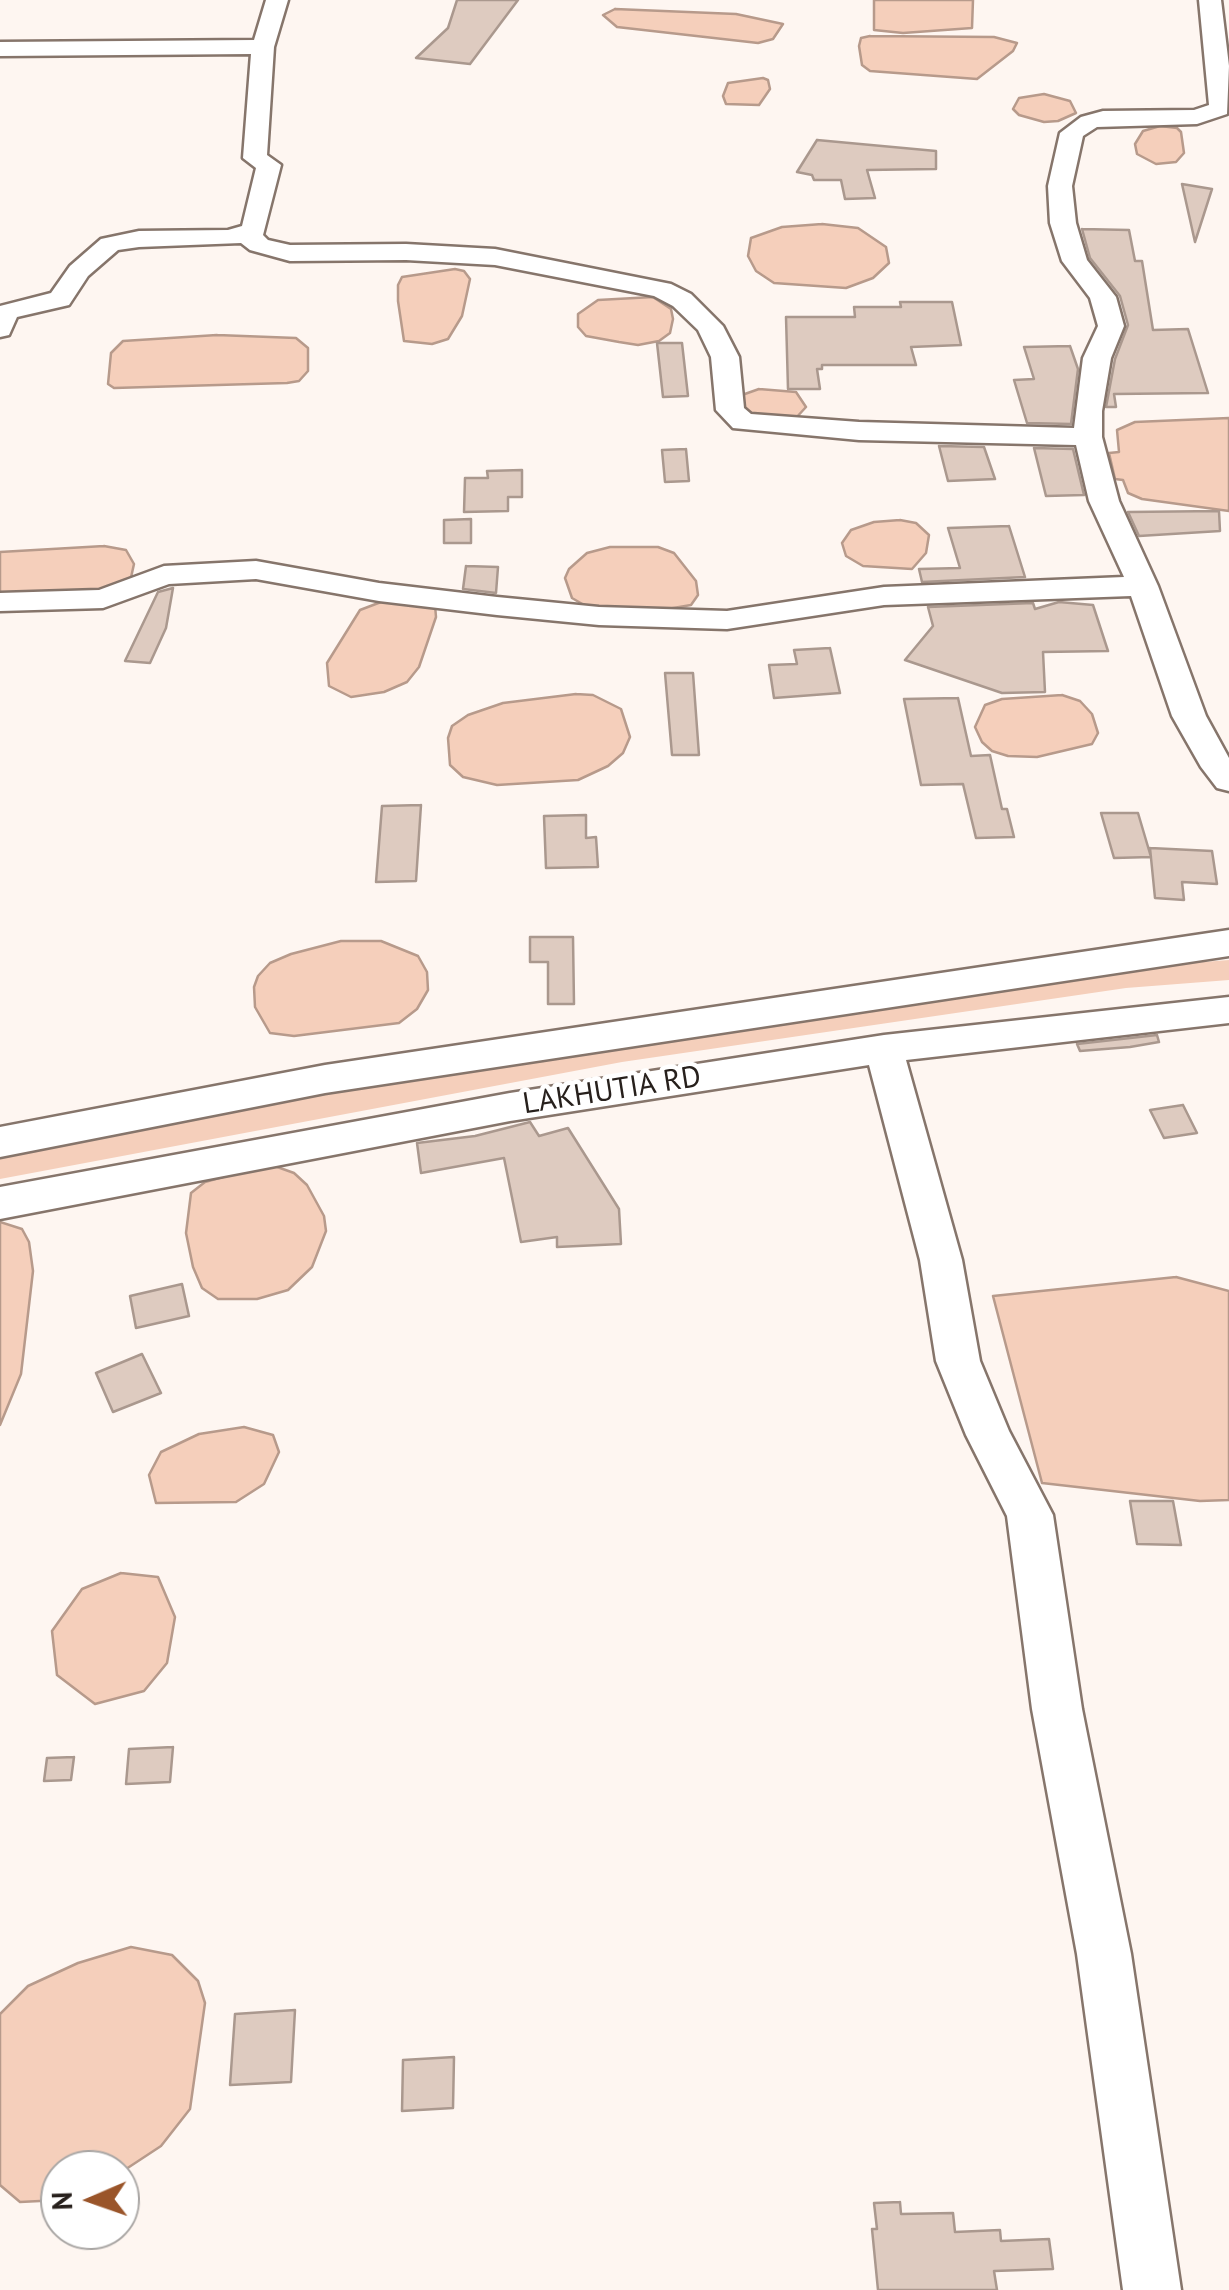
<!DOCTYPE html>
<html>
<head>
<meta charset="utf-8">
<style>
	body { margin:0 }
	#map { position:relative; width:1229px; height:2290px; overflow:hidden; background:#fef6f1; font-family:"PT Sans",sans-serif }
	canvas { display:block }
	.north { position:absolute; left:40px; top:2150px; width:100px; height:100px; box-sizing:border-box; background:#fff; border:2px solid #a9a6a4; border-radius:50%; rotate:268deg; font-size:28px; font-weight:700; line-height:40px; text-align:center; color:#27201c }
	.north::after { content:''; display:block; margin:auto; width:35px; height:45px; background:#9a552a; clip-path:polygon(50% 0,100% 100%,50% 72%,0 100%) }
</style>
</head>
<body>
<div id="map">
<canvas width="1229" height="2290"></canvas>
<div class="north">N</div>
</div>
<script>
const c = document.querySelector('canvas').getContext('2d');
c.lineJoin = 'round';
function paint(path, color) {
  c.fillStyle = color;
  c.fill(path, 'evenodd');
}
function toPath(rows) {
  const path = new Path2D();
  for (const r of rows) {
    path.moveTo(r[0], r[1]);
    for (let i = 2; i < r.length; i += 2) path.lineTo(r[i], r[i + 1]);
  }
  return path;
}
function trace(path, color, width, dash) {
  c.strokeStyle = color;
  c.lineWidth = width;
  c.lineCap = dash ? 'butt' : 'round';
  c.setLineDash(dash || []);
  c.stroke(path);
}
function write(font, color, halo, rows, align = 'center') {
  c.font = font + ' "PT Sans",sans-serif';
  c.lineWidth = 9;
  c.setLineDash([]);
  c.textBaseline = 'middle';
  c.strokeStyle = halo;
  c.fillStyle = color;
  for (const [text, x, y, turn = 0] of rows) {
    c.save();
    c.translate(x, y);
    c.rotate((+turn || 0) * Math.PI / 180);
    c.textAlign = isNaN(turn) ? turn : align;
    if (halo) c.strokeText(text, 0, 0);
    c.fillText(text, 0, 0);
    c.restore();
  }
}
const water = toPath([
	[874,0,973,0,972,28,903,33,874,30,874,0],
	[615,9,736,14,783,24,773,39,758,43,617,27,603,15,615,9],
	[870,36,994,37,1017,43,1013,51,977,79,870,71,862,65,859,46,861,38,870,36],
	[763,78,768,80,770,89,759,105,726,104,723,96,728,83,763,78],
	[1044,94,1070,101,1076,113,1058,121,1044,122,1019,115,1013,109,1019,98,1044,94],
	[1160,126,1177,128,1181,132,1184,153,1176,162,1156,164,1137,154,1135,144,1143,131,1160,126],
	[822,224,858,228,886,247,889,263,873,278,846,288,774,283,756,271,748,256,751,238,782,227,822,224],
	[455,269,464,271,470,279,462,316,448,339,432,344,404,341,398,301,398,285,402,277,455,269],
	[653,297,671,309,673,319,670,333,659,341,638,345,619,342,586,336,578,327,578,314,598,300,653,297],
	[217,335,296,338,308,348,308,371,299,381,287,383,114,388,108,384,111,353,123,341,217,335],
	[759,389,796,392,806,407,795,419,774,421,739,411,742,395,759,389],
	[1229,418,1229,511,1142,499,1128,493,1123,480,1115,479,1109,453,1119,452,1117,430,1135,422,1229,418],
	[900,520,916,523,929,535,926,553,912,569,863,566,846,556,842,543,851,530,874,522,900,520],
	[104,546,126,550,134,564,130,582,112,592,0,599,0,552,104,546],
	[610,547,658,547,674,553,696,581,698,595,691,605,650,612,609,610,584,605,572,598,565,578,569,569,587,553,610,547],
	[413,600,435,605,436,617,419,667,407,682,384,692,351,697,329,686,327,663,360,610,381,602,413,600],
	[576,694,593,695,621,709,630,737,623,753,608,766,578,780,497,785,463,777,450,765,448,738,452,726,468,715,503,703,576,694],
	[1062,695,1080,701,1092,714,1098,733,1092,744,1037,757,1008,756,992,751,982,742,975,727,985,705,1002,699,1062,695],
	[341,941,381,941,418,956,427,972,428,990,417,1009,399,1023,294,1036,270,1033,255,1007,254,987,258,976,270,963,291,954,341,941],
	[269,1164,294,1173,307,1185,324,1216,326,1231,312,1267,288,1290,257,1299,218,1299,202,1288,193,1267,186,1233,191,1193,205,1182,269,1164],
	[0,1222,22,1229,29,1242,33,1271,21,1374,0,1425,0,1222],
	[1176,1277,1229,1291,1229,1500,1200,1501,1042,1483,993,1296,1176,1277],
	[244,1427,273,1435,279,1452,264,1484,236,1502,156,1503,149,1475,161,1452,199,1434,244,1427],
	[121,1573,158,1577,175,1617,167,1663,144,1691,95,1704,57,1675,52,1631,82,1589,121,1573],
	[131,1947,172,1955,198,1981,205,2003,190,2109,161,2146,120,2173,60,2170,60,2200,20,2202,0,2185,0,2014,28,1986,78,1963,131,1947]
]);
paint(water, '#f5cfbb');
trace(water, '#b79a8b', 2.5);
paint(toPath([
	[1229,960,1229,980,1126,988,622,1062,0,1179,0,1155,622,1040,1126,968,1229,960]
]), '#f5cfbb');
const building = toPath([
	[457,0,518,0,470,64,416,58,448,28,457,0],
	[817,140,936,151,936,169,867,170,875,198,845,199,841,180,814,180,812,175,797,172,817,140],
	[1182,184,1212,189,1195,242,1182,184],
	[1082,229,1129,230,1135,261,1142,261,1153,330,1188,329,1208,393,1114,394,1116,407,1106,407,1115,359,1128,325,1120,296,1090,258,1082,229],
	[900,302,952,302,961,345,911,347,916,365,822,365,822,369,817,369,820,389,788,389,786,317,855,317,854,307,901,307,900,302],
	[657,343,682,343,688,396,663,397,657,343],
	[1070,346,1078,369,1071,424,1027,423,1014,380,1034,379,1024,347,1070,346],
	[939,446,984,447,995,479,948,481,939,446],
	[1034,448,1073,449,1084,495,1046,496,1034,448],
	[686,449,689,481,665,482,662,450,686,449],
	[522,470,522,497,508,497,508,511,464,512,465,478,488,478,487,471,522,470],
	[1219,511,1220,531,1139,536,1128,512,1219,511],
	[471,519,471,543,444,543,444,520,471,519],
	[1009,526,1025,577,922,582,919,569,960,568,948,528,1009,526],
	[466,566,498,567,496,593,463,589,466,566],
	[173,588,166,628,150,663,125,661,158,592,173,588],
	[1059,602,1093,605,1108,651,1043,652,1045,692,1002,693,905,660,933,626,928,607,1033,603,1035,609,1059,602],
	[830,648,840,693,774,698,769,665,797,664,794,650,830,648],
	[665,673,693,673,699,755,672,755,665,673],
	[958,698,971,756,990,755,1002,809,1007,809,1014,837,976,838,963,784,921,785,904,699,958,698],
	[421,805,416,881,376,882,382,806,421,805],
	[1101,813,1138,813,1151,857,1114,858,1101,813],
	[586,815,586,838,596,837,598,867,546,868,544,816,586,815],
	[1150,848,1212,851,1217,884,1182,882,1184,900,1155,898,1150,848],
	[530,937,573,937,574,1004,548,1004,548,962,530,962,530,937],
	[1157,1035,1159,1042,1130,1047,1080,1051,1077,1044,1157,1035],
	[1183,1105,1197,1133,1164,1138,1150,1110,1183,1105],
	[530,1122,539,1136,568,1128,619,1209,621,1244,557,1247,557,1237,521,1242,504,1158,421,1173,417,1143,475,1136,530,1122],
	[182,1284,189,1316,136,1328,130,1296,182,1284],
	[142,1354,161,1393,113,1412,96,1373,142,1354],
	[1130,1501,1173,1501,1181,1545,1137,1544,1130,1501],
	[173,1747,170,1782,126,1784,129,1749,173,1747],
	[74,1757,71,1780,44,1781,47,1758,74,1757],
	[295,2010,291,2082,230,2085,235,2014,295,2010],
	[454,2057,453,2108,402,2111,403,2060,454,2057],
	[900,2202,901,2214,953,2213,955,2232,1000,2230,1001,2241,1049,2239,1053,2269,994,2271,997,2290,878,2290,872,2229,877,2229,874,2203,900,2202]
]);
paint(building, '#decbc0');
trace(building, '#aa988e', 2.5);
const minor = toPath([
	[266,0,288,0,274,47,267,155,281,165,263,235,268,240,290,245,406,244,495,249,671,284,691,294,723,326,739,357,744,408,751,414,859,422,1074,428,1083,358,1098,326,1090,298,1062,261,1050,223,1048,186,1060,133,1081,117,1103,111,1194,110,1209,105,1199,0,1221,0,1229,66,1227,114,1197,124,1097,127,1083,136,1072,186,1076,223,1087,260,1116,297,1124,326,1111,358,1102,411,1102,437,1119,501,1158,586,1206,716,1229,758,1229,791,1217,788,1201,767,1172,716,1131,596,884,605,727,629,599,625,497,615,379,601,256,579,169,584,103,608,0,611,0,593,99,590,164,566,256,561,379,583,497,597,599,607,727,611,884,587,1124,577,1089,501,1076,445,859,440,733,428,716,410,711,357,698,330,673,306,654,296,495,265,406,260,290,261,250,250,241,243,139,247,118,250,88,276,69,305,17,317,9,335,0,337,0,306,51,293,70,266,101,239,139,231,228,230,242,226,256,168,243,158,251,54,0,56,0,42,254,40,266,0],
	[1229,930,1229,956,325,1093,0,1157,0,1127,325,1065,1229,930],
	[1229,997,1229,1023,906,1060,962,1260,980,1361,1009,1431,1053,1515,1082,1709,1131,1954,1181,2290,1123,2290,1077,1954,1032,1709,1007,1516,966,1435,936,1361,920,1260,869,1065,510,1121,0,1219,0,1187,510,1093,884,1035,1229,997]
]);
trace(minor, '#86756b', 5);
paint(minor, '#fff');
write('30px', '#27201c', '#fff', [
	["LAKHUTIA RD",612,1091,-9]
]);
</script>
</body>
</html>
